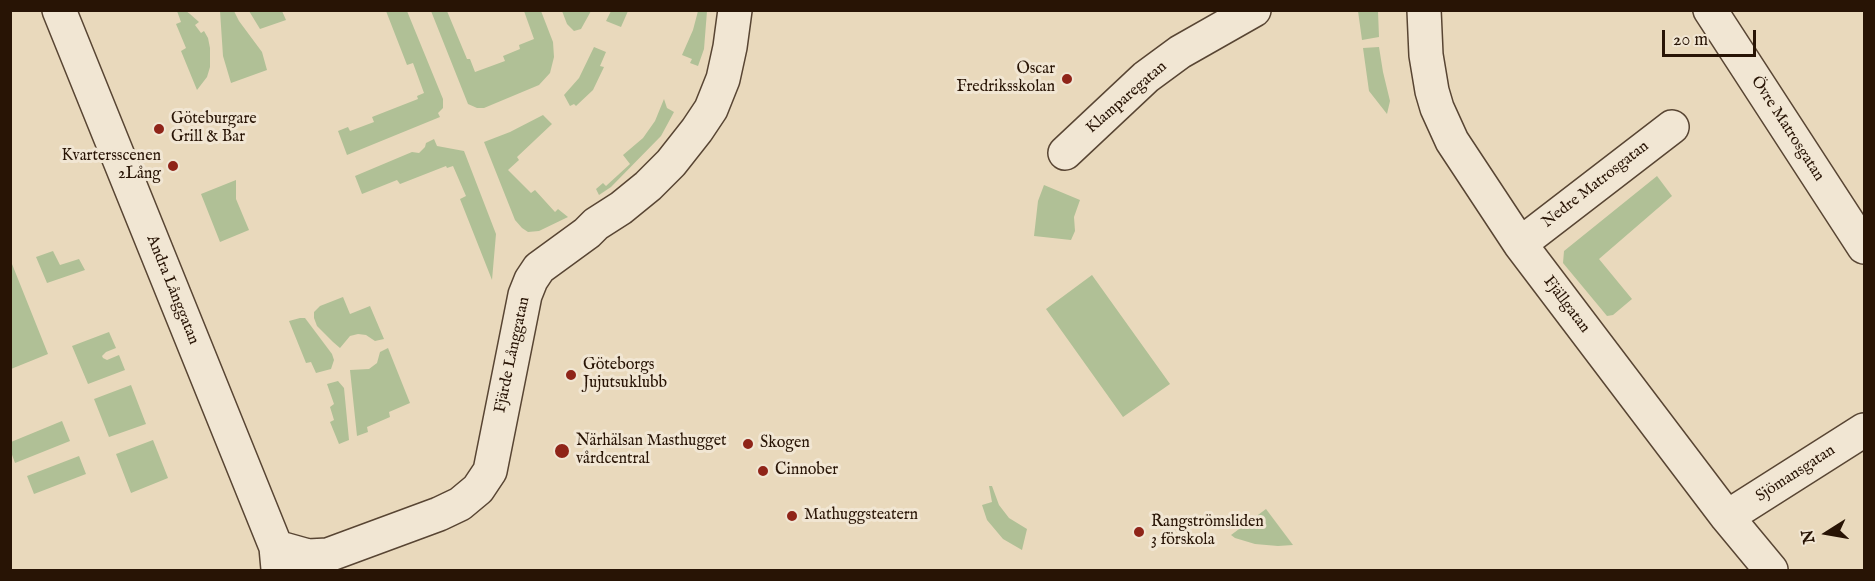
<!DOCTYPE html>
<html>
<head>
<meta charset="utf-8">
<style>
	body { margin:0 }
	#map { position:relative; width:1875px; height:581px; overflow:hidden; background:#e9d9bc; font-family:"IM FELL English",serif }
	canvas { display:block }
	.frame { position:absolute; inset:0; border:12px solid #281405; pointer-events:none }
	.north { position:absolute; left:1797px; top:503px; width:60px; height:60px; -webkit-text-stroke:4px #f1e6d3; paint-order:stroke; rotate:259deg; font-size:16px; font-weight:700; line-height:24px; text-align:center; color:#281405 }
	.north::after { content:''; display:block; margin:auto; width:21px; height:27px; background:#281405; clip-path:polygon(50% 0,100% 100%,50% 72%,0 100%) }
	.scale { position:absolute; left:1662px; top:30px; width:94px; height:27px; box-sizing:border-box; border:3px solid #281405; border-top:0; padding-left:8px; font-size:18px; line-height:21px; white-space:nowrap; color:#281405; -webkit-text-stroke:4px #f1e6d3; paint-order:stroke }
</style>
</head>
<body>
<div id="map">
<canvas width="1875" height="581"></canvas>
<div class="frame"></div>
<div class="north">N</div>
<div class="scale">20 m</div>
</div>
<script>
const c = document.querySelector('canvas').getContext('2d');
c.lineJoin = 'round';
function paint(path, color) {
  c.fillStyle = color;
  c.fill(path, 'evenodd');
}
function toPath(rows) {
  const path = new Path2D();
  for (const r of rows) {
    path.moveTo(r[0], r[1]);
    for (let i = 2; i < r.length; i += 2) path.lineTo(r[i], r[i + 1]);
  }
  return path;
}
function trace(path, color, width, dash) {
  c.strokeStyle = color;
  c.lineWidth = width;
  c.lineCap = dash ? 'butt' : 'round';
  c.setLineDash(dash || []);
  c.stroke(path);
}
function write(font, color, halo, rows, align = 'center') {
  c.font = font + ' "IM FELL English",serif';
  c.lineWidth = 6;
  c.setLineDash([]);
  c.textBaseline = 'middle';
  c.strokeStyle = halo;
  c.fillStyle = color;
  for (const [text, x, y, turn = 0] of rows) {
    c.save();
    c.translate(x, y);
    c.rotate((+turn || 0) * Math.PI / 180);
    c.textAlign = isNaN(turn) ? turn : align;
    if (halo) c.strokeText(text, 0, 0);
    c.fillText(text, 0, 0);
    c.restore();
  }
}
paint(toPath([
	[177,11,186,11,190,14,199,22,195,25,201,33,204,31,208,38,210,48,210,67,207,77,197,90,181,51,186,48,176,24,181,22],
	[220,11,234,11,239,21,262,52,267,70,231,83,223,56],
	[249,11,282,11,286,20,260,29],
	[386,11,407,11,443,99,443,108,438,113,440,117,347,155,338,131,348,127,350,131,374,122,372,117,418,99,417,96,424,93,413,63,407,65],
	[431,11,447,11,467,59,470,59,475,72,505,61,503,56,520,49,519,45,534,39,524,11,541,11,553,42,554,57,550,73,539,85,484,108,477,108,468,104],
	[562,11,591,11,581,29,574,31,567,24],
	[611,11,628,11,621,27,606,21],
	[698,11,707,11,704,49,698,66,690,63,692,59,682,55,693,30],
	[1358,11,1378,11,1379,37,1362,40],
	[594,47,606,52,600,66,604,67,593,90,576,106,574,104,570,106,564,95,579,78],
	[1379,47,1383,72,1390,101,1387,114,1369,91,1363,48],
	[664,99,667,108,674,112,661,136,611,187,599,195,596,189,603,183,606,186,630,164,623,155,643,138,655,121],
	[543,115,552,124,517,157,519,160,508,170,531,193,535,190,555,212,558,209,568,217,539,231,528,232,522,228,515,220,484,142,510,132],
	[434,139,437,146,464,151,496,234,492,280,460,199,466,196,453,166,447,168,446,166,400,184,397,180,362,194,355,176,412,152,419,153,425,147,426,143],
	[1657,176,1672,196,1599,259,1632,299,1613,315,1607,316,1563,263,1564,251],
	[236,180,236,199,249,230,220,242,201,194],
	[1044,185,1080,200,1074,217,1075,231,1071,240,1034,236,1038,201],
	[53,251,60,265,79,259,85,270,47,283,36,257],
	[10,259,48,354,11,369,10,369],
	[1092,275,1170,384,1123,417,1046,309],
	[343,297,350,314,370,306,384,339,375,341,366,335,358,334,350,336,340,348,333,342,317,326,314,318,314,312,320,306],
	[300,318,305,318,332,354,334,360,331,369,316,373,311,362,306,363,289,321],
	[109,332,116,348,106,352,102,356,103,358,107,360,119,355,125,370,88,384,72,346],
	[388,348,410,403,389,412,390,417,367,427,368,432,357,436,350,370,369,369,377,363,380,352],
	[338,381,344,388,349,440,339,444,330,422,334,420,330,407,334,404,327,384],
	[131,385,146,424,109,437,94,399],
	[62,421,70,441,15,463,11,452,11,442],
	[153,440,168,478,131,493,116,454],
	[79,456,86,474,34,494,27,476],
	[989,486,992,486,999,505,1009,518,1027,529,1022,550,1003,539,987,520,982,505,992,502],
	[1266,509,1293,545,1278,546,1255,544,1235,538,1231,535]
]), '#b0c096');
const minor = toPath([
	[59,10,276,547,278,569],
	[1424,10,1426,55,1432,91,1437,108,1452,141,1520,244,1727,517,1771,570],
	[1710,10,1864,247],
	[1065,153,1146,77,1180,52,1254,10],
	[1520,244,1672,127],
	[1727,517,1864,430],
	[276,547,308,556,328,555,439,514,460,504,478,489,490,471,525,295,531,280,539,268,587,233,596,224,621,208,648,186,671,163,697,130,711,109,723,79,730,47,735,10]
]);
trace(minor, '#584533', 36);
trace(minor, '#f1e6d3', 33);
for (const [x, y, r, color] of [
	[1067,79,6,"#8f2418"],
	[159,129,6,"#8f2418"],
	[173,166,6,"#8f2418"],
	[571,375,6,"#8f2418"],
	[748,444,6,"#8f2418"],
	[562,451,8,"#8f2418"],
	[763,471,6,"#8f2418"],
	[792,516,6,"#8f2418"],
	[1139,532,6,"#8f2418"]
]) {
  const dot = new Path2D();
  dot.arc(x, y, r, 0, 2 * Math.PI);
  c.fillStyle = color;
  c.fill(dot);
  trace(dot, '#f1e6d3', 2);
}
write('16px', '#281405', '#f1e6d3', [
	["Oscar",1055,70,"right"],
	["Fredriksskolan",1055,88,"right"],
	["Göteburgare",171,120],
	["Grill & Bar",171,138],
	["Kvartersscenen",161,157,"right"],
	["2Lång",161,175,"right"],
	["Göteborgs",583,366],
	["Jujutsuklubb",583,384],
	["Närhälsan Masthugget",576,442],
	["vårdcentral",576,460],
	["Skogen",760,444],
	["Cinnober",775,471],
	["Mathuggsteatern",804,516],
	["Rangströmsliden",1151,523],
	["3 förskola",1151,541]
], 'left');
write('16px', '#281405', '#f1e6d3', [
	["Klamparegatan",1127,98,-41],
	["Övre Matrosgatan",1787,129,57],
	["Nedre Matrosgatan",1596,185,-38],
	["Andra Långgatan",172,290,68],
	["Fjällgatan",1566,305,53],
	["Fjärde Långgatan",513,355,-78],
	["Sjömansgatan",1796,474,-33]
]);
</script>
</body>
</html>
